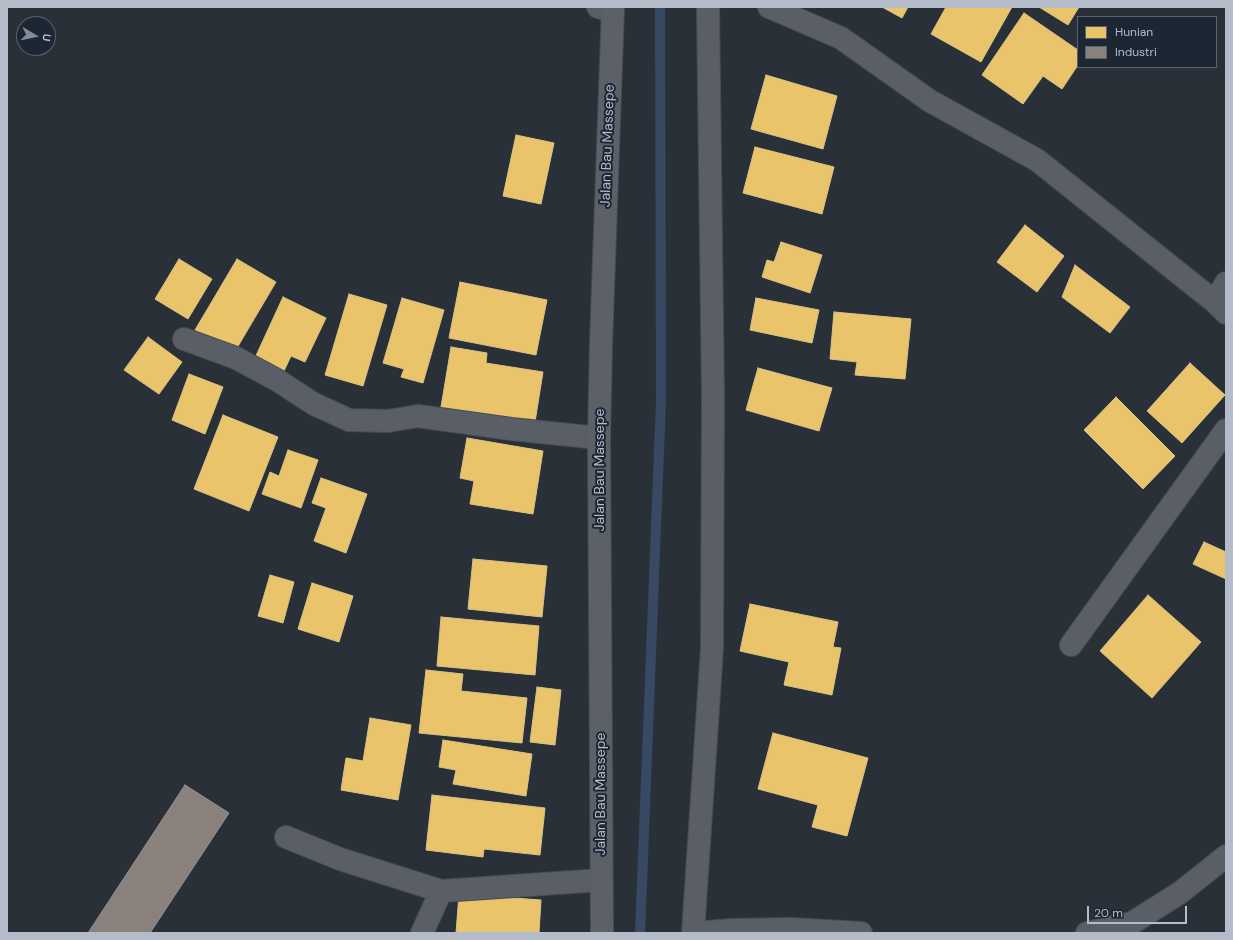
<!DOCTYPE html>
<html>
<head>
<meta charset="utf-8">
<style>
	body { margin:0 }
	#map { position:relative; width:1233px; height:940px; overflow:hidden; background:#2a3038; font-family:"DM Sans",sans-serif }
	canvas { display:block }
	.frame { position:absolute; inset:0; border:8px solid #b4bcc9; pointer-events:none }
	.legend { position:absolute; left:1077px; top:16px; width:140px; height:52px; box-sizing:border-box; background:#1d2633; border:1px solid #59626f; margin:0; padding:5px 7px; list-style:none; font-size:12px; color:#b4bcc9 }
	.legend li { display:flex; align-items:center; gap:8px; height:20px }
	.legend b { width:20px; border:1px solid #59626f }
	.north { position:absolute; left:16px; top:16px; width:40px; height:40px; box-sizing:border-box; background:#1d2633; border:1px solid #59626f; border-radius:50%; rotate:99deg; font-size:11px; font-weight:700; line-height:16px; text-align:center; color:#b4bcc9 }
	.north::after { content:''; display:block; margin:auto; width:14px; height:18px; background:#848b96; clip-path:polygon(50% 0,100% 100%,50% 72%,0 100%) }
	.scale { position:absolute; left:1087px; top:906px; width:100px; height:18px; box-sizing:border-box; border:2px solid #b4bcc9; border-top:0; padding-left:5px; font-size:12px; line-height:14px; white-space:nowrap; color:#b4bcc9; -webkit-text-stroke:3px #1d2633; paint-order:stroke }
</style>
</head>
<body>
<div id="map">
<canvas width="1233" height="940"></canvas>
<div class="frame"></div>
<ul class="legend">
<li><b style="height:11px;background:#e9c46a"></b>Hunian</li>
<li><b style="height:11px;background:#8a817c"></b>Industri</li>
</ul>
<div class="north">U</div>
<div class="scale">20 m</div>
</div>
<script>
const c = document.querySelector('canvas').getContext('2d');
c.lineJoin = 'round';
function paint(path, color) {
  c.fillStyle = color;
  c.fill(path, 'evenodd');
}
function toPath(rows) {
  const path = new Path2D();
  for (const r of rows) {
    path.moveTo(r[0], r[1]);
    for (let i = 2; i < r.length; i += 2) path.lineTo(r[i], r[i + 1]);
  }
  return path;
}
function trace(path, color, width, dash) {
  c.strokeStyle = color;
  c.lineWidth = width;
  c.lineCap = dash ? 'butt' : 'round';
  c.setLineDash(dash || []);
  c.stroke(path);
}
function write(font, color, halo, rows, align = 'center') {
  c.font = font + ' "DM Sans",sans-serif';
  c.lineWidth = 4;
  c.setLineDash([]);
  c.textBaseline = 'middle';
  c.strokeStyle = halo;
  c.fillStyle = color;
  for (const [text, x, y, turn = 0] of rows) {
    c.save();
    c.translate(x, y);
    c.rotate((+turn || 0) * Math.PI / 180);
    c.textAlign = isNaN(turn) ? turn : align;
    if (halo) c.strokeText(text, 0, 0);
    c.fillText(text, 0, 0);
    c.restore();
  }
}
const homes = toPath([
	[882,7,908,7,902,18,882,7],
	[946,7,1012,7,981,62,931,34,946,7],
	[1039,7,1079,7,1068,25,1039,7],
	[1024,13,1078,50,1078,65,1062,89,1043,76,1023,104,982,75,1024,13],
	[766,75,837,96,823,149,751,129,766,75],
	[516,135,554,143,541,204,503,196,516,135],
	[755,147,834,167,822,214,743,193,755,147],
	[1025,225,1064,256,1037,292,997,262,1025,225],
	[781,242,822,255,810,293,762,277,767,260,774,262,781,242],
	[179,259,212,279,188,319,155,299,179,259],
	[237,259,276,282,234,353,195,330,237,259],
	[1075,265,1130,307,1110,333,1062,297,1075,265],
	[460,282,547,300,536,355,449,338,460,282],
	[349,294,387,305,363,386,325,375,349,294],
	[283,297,326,318,305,362,291,356,283,373,254,360,283,297],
	[402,298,444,310,423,383,401,377,404,369,383,363,402,298],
	[756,298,819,310,812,343,750,330,756,298],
	[834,312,911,319,905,379,855,375,857,362,830,359,834,312],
	[148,337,182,362,159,394,124,370,148,337],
	[451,347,487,353,486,363,543,372,535,422,441,407,451,347],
	[1190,363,1225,395,1182,443,1147,411,1190,363],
	[758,368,832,388,819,431,746,410,758,368],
	[189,374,223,387,205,434,172,420,189,374],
	[1116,397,1175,456,1143,489,1084,430,1116,397],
	[223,415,278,437,249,511,194,489,223,415],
	[467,438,543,451,533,514,470,504,474,481,460,478,467,438],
	[288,450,318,460,301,508,262,494,270,472,279,476,288,450],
	[321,478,367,494,346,553,314,541,326,508,312,503,321,478],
	[1204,542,1226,552,1226,579,1193,564,1204,542],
	[473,559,547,566,542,617,468,609,473,559],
	[270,575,294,582,283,623,258,616,270,575],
	[312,583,353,596,339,642,298,629,312,583],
	[1148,595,1201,642,1152,698,1100,651,1148,595],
	[750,604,838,622,833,647,841,648,832,695,784,685,789,662,740,651,750,604],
	[441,617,539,626,535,675,437,666,441,617],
	[426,670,463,674,461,691,527,698,522,743,419,733,426,670],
	[537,687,561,690,555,745,530,742,537,687],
	[370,718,411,725,398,800,341,790,346,758,363,761,370,718],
	[773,733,868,758,847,836,812,827,818,805,758,789,773,733],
	[443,740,532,754,526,796,453,784,456,770,439,767,443,740],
	[432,795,545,808,540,855,484,849,483,857,426,850,432,795],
	[459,894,541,900,539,933,456,933,459,894]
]);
paint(homes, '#e9c46a');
trace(homes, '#d9c286', 1);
const industry = toPath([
	[185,785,229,813,150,933,88,933,185,785]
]);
paint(industry, '#8a817c');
trace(industry, '#979393', 1);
trace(toPath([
	[640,933,661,400,660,7]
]), '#384963', 10);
const minor = toPath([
	[598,7,613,11],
	[769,7,841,38,930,101,1037,160,1215,302,1226,313],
	[1215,302,1226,283],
	[184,339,236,358,277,380,314,404,349,420,388,421,418,416,511,429,599,438],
	[1071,645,1226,430],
	[286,837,340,859,441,891],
	[422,933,441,891,601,880],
	[693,933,712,648,713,398,708,7],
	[694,933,732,930,790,929,861,933],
	[1087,933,1132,923,1181,892,1226,856]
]);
const major = toPath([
	[602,933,599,438,601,344,613,7]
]);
trace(minor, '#484c53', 24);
trace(major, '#484c55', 24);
trace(minor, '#5a5e66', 22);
trace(major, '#5c6168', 22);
write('14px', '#b4bcc9', '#1d2633', [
	["Jalan Bau Massepe",608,146,-88],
	["Jalan Bau Massepe",600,470,-90],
	["Jalan Bau Massepe",601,794,-90]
]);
</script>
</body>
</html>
